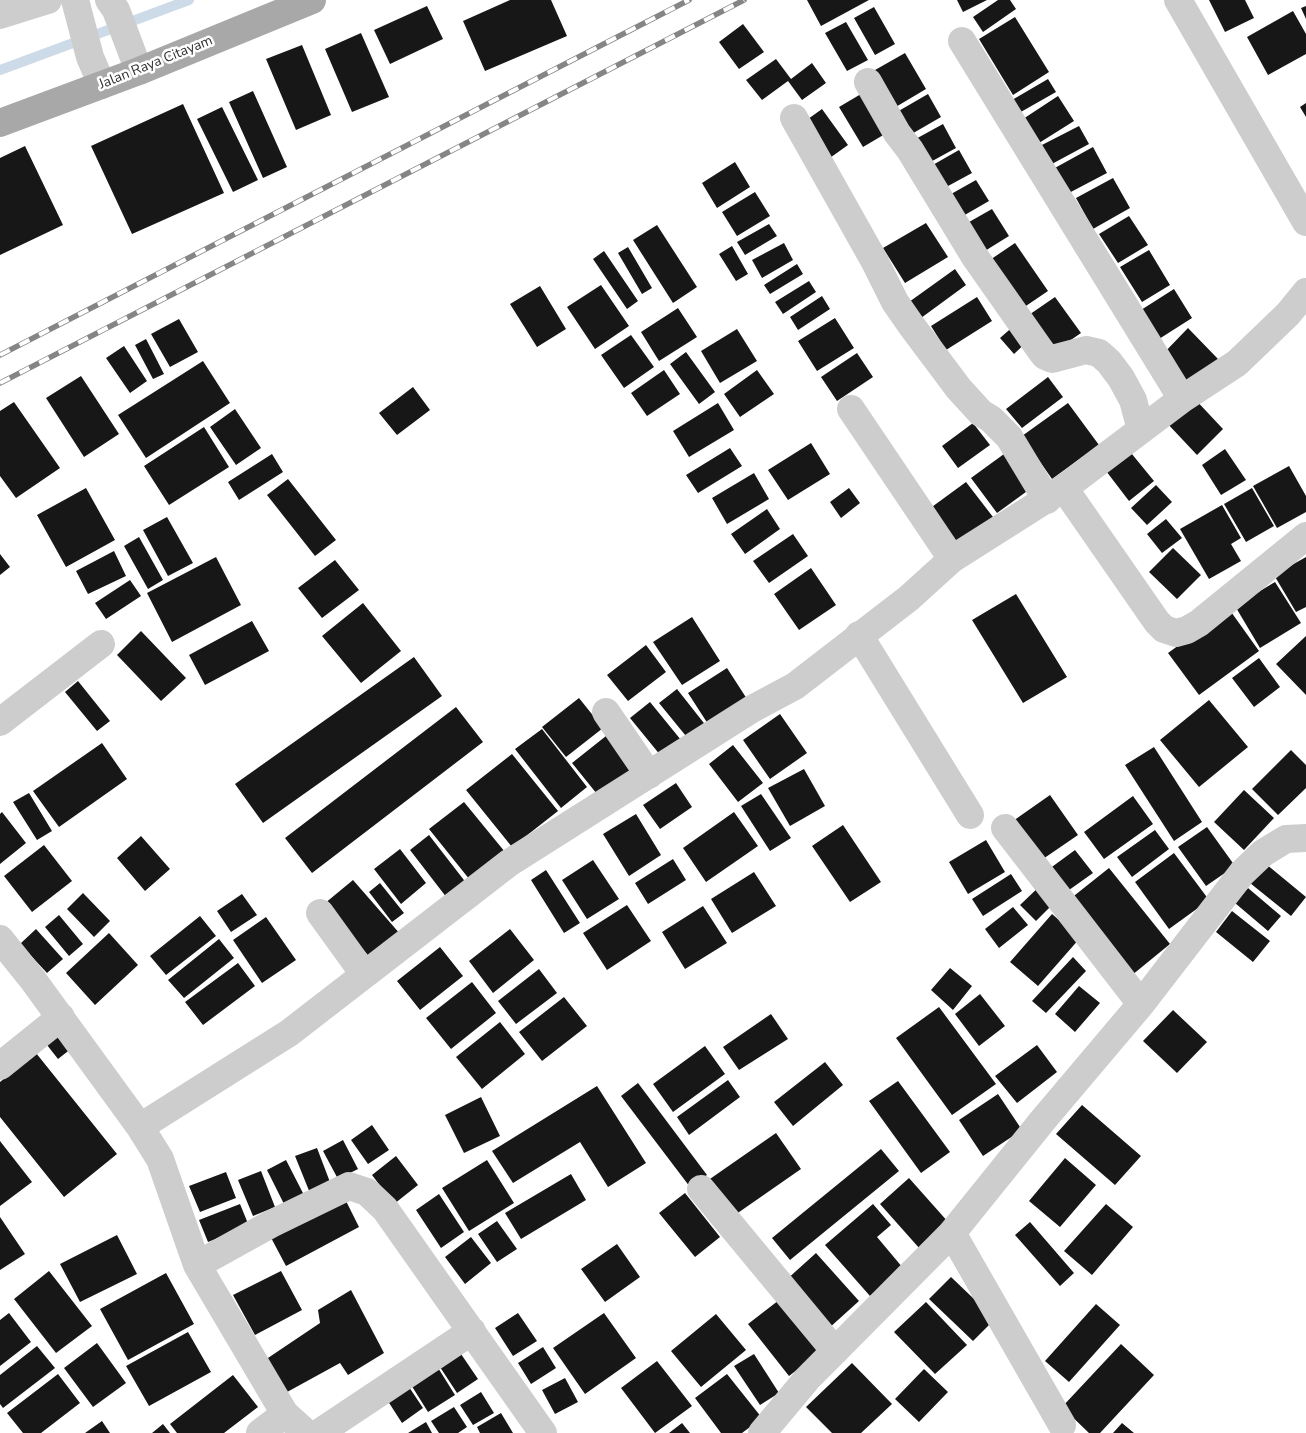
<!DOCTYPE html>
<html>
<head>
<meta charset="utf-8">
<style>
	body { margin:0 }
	canvas { display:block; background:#fff }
</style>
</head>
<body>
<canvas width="1306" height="1433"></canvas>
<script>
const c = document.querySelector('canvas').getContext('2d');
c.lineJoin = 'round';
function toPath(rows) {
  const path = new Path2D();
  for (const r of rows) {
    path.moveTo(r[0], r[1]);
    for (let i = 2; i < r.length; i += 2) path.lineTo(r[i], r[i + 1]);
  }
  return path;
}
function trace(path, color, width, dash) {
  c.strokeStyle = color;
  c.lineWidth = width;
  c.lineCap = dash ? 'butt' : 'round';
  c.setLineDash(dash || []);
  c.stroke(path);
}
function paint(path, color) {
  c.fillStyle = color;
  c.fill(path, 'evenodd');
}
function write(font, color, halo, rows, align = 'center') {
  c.font = font + ' "Nunito Sans",sans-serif';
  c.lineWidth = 5;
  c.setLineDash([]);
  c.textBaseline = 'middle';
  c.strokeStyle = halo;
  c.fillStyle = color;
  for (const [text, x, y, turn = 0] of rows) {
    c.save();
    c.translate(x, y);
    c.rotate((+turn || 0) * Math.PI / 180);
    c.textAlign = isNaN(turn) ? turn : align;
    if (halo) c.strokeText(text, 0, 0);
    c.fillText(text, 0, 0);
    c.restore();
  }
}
trace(toPath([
	[0,70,189,0]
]), '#cddbe9', 10);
paint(toPath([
	[510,0,551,0,567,36,485,71,463,21],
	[807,0,869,0,821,26],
	[957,0,987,0,963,12],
	[998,0,1010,0,1016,9,983,32,973,17],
	[1209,0,1245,0,1254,18,1225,32],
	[427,6,443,39,390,64,374,30],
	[1306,6,1306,19,1301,8],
	[874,7,895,44,875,55,854,18],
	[1293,11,1306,34,1306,54,1268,75,1247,37],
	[1015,17,1049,72,1013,95,979,39],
	[846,22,868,60,847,71,825,33],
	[743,24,764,52,739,69,719,42],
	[361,33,389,97,352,112,325,49],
	[302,45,331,115,296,130,266,59],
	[905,53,926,89,889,111,868,74],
	[776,59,791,79,812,63,826,83,802,100,788,81,762,100,746,80],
	[1048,79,1056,92,1019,113,1012,100],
	[253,91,287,167,263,178,229,102],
	[861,94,885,134,863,147,839,107],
	[928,94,941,117,903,139,890,116],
	[1058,96,1074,121,1039,143,1023,119],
	[1306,103,1306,117,1300,107],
	[183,104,224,193,132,234,91,146],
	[222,107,258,180,233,192,197,119],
	[822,109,848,145,827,160,801,124],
	[943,124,956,148,925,165,912,141],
	[1079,126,1089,144,1050,165,1040,146],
	[25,146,63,225,0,255,0,158],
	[1093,147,1107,173,1067,194,1053,169],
	[959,150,972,173,937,192,924,170],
	[735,162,750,187,717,208,702,183],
	[1113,178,1130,208,1093,229,1076,198],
	[976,180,989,201,956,220,944,198],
	[755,192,770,216,737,236,722,212],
	[992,209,1009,236,980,254,962,226],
	[1129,216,1148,245,1118,263,1099,234],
	[926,223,948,257,905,283,883,248],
	[769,224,777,236,745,255,737,242],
	[657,225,697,287,673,303,633,240],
	[784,243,793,260,762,278,752,260],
	[1015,243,1048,291,1017,312,984,264],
	[732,246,748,274,736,281,719,254],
	[628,247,652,288,642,294,618,253],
	[1149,250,1170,285,1142,302,1120,267],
	[604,251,638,301,627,309,593,259],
	[797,264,803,274,770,294,764,285],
	[955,269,966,285,921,318,909,302],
	[809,281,816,292,783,314,775,302],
	[601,285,629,326,595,349,567,307],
	[540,286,566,329,537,347,510,304],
	[1174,289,1192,318,1159,339,1141,310],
	[822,296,830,309,798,330,790,317],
	[977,297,992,321,946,350,931,326],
	[1055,297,1081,333,1049,355,1023,319],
	[678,308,697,337,659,361,641,332],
	[835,318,854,348,817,371,798,341],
	[179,319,198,352,170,367,151,334],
	[1016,324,1030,339,1014,354,1000,338],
	[1188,328,1218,359,1189,387,1160,357],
	[737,329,757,361,720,383,701,351],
	[631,335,654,367,624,388,601,355],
	[146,339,164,374,153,379,135,345],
	[124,346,147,381,130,393,106,358],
	[686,352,715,392,699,404,670,364],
	[857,353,873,377,837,401,821,377],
	[203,361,230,403,146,458,118,415],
	[664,370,680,394,647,416,631,393],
	[757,370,774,394,740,417,724,394],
	[81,376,119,434,84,457,46,398],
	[1048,377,1063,397,1022,428,1006,409],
	[413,387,430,410,397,435,379,413],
	[1192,396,1223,429,1197,455,1165,421],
	[14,402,60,468,16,498,0,476,0,411],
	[718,403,734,430,689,457,673,431],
	[1068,403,1099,445,1052,479,1022,436],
	[235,409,261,448,236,465,210,427],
	[973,423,990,445,958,468,942,446],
	[204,427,229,467,169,505,144,466],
	[811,443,830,474,788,500,768,470],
	[730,448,742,466,698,493,686,475],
	[1127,448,1154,481,1129,501,1103,467],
	[1225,449,1246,480,1221,495,1202,465],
	[272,454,283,472,239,500,228,482],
	[1004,454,1030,489,997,513,971,478],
	[1289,466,1306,496,1306,512,1277,528,1253,486],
	[754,473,769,499,727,524,712,498],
	[288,479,336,540,315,556,267,495],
	[966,482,993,517,952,548,925,512],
	[1156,485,1172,502,1147,525,1131,508],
	[86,488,115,540,66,567,37,515],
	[849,488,860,503,841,518,830,502],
	[1252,488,1274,526,1246,542,1224,504],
	[1222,505,1241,538,1231,544,1241,561,1209,579,1180,529],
	[767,509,780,529,745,554,731,534],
	[167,517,193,563,168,576,143,530],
	[1166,519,1182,538,1162,553,1147,534],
	[793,534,808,556,769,583,753,561],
	[139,537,163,580,148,589,124,546],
	[1173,548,1201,575,1177,599,1149,572],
	[114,551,126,576,88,594,76,571],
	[0,554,10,567,0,575],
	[216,557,241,605,172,642,147,593],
	[1306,557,1306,607,1296,612,1274,575],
	[335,560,359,590,322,618,298,588],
	[811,568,836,605,799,630,774,594],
	[130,580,141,596,106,619,95,603],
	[1275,582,1301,623,1260,648,1235,606],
	[1016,594,1067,677,1023,703,972,620],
	[363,603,401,651,361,683,322,636],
	[1229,609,1259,651,1199,695,1168,653],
	[692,617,720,661,682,685,653,642],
	[252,621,269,651,205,685,189,655],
	[141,631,186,678,161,701,117,655],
	[1306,636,1306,695,1276,664],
	[646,645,666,672,628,701,607,675],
	[414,657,442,696,263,823,235,784],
	[1259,658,1280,687,1254,707,1232,678],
	[727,668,747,699,708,724,688,693],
	[78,681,110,721,97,731,65,692],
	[677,689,707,727,690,741,659,703],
	[579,698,603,728,566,757,542,727],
	[1209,700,1248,747,1199,787,1160,740],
	[650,702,681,740,661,756,630,718],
	[456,707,483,742,312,873,285,838],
	[780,714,807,753,770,779,743,740],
	[542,729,587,787,561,808,515,749],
	[606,736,636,772,601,799,572,763],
	[102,743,127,779,59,827,33,791],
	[733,745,763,783,738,802,709,764],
	[1154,747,1202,822,1174,841,1125,765],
	[1291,750,1306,765,1306,788,1278,815,1252,789],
	[512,754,558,811,512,847,466,790],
	[804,769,825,806,790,826,768,788],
	[676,783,692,807,660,829,643,805],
	[1244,790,1274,818,1244,850,1214,822],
	[29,793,52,831,37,840,13,802],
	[761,794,791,838,770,851,741,806],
	[1050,795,1078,835,1040,861,1013,821],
	[1133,796,1153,824,1104,859,1084,832],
	[464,802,505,852,470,880,429,829],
	[2,812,26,843,0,864,0,814],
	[734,812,758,846,706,882,683,848],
	[636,814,661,855,629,876,603,834],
	[843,825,881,882,850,902,812,846],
	[1207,827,1235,866,1206,886,1178,847],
	[1155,830,1169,849,1132,877,1117,857],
	[429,835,467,884,447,898,410,850],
	[141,836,170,869,145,891,117,858],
	[986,840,1005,872,968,894,949,862],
	[44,845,72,881,32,912,4,876],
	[400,849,426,883,401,904,374,869],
	[1075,850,1093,873,1062,895,1045,872],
	[1174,853,1209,900,1169,929,1135,882],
	[673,859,686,880,648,904,635,883],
	[593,860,619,899,587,919,562,880],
	[1266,864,1306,897,1291,916,1250,883],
	[1109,868,1170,944,1126,980,1065,903],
	[546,870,580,923,564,933,531,880],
	[754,872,776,906,732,933,711,899],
	[1011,874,1022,891,983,916,972,899],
	[353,880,401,935,372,960,324,904],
	[380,883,404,913,392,922,369,892],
	[1042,884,1057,900,1036,921,1020,905],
	[1248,888,1281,916,1268,931,1235,903],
	[83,893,110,921,94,937,67,909],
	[242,894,257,915,231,932,217,911],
	[627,905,651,941,607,970,583,933],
	[703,906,727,943,685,969,662,932],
	[1013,907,1028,925,999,948,985,929],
	[1232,911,1270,941,1253,962,1216,932],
	[1052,914,1080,938,1038,986,1010,962],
	[59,915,83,944,69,956,45,927],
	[200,916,216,936,166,975,150,956],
	[266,917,296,960,262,983,233,940],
	[36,929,63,959,47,973,20,944],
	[510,929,534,960,493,993,469,961],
	[109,933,138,965,95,1005,66,973],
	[219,939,234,958,184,998,168,980],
	[440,947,463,976,420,1010,397,981],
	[1073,957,1086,971,1046,1013,1032,1001],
	[238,963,255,986,203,1025,185,1002],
	[950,968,972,986,953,1010,931,990],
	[539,969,557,993,516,1024,498,1001],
	[472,982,496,1013,451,1049,426,1018],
	[1079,986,1100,1003,1075,1032,1055,1014],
	[980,994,1005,1026,979,1046,955,1014],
	[564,997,587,1026,542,1061,519,1032],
	[939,1007,996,1084,952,1115,896,1038],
	[1173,1010,1207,1042,1177,1073,1143,1041],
	[771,1014,788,1039,739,1070,723,1047],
	[500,1022,525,1054,482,1089,456,1057],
	[61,1034,72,1048,58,1059,47,1045],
	[1037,1045,1057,1072,1017,1103,995,1076],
	[705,1046,725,1074,673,1112,653,1084],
	[36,1053,117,1154,64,1197,0,1117,0,1082],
	[825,1062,843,1085,793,1126,774,1102],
	[728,1080,740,1097,689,1135,677,1117],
	[898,1081,950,1152,921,1173,869,1101],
	[638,1083,707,1175,690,1187,621,1096],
	[597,1086,646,1163,608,1187,580,1142,513,1183,492,1151],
	[998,1094,1022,1130,983,1156,959,1120],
	[481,1097,500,1136,464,1153,445,1115],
	[1082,1105,1141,1156,1115,1185,1056,1134],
	[372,1125,389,1150,368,1164,351,1140],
	[776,1133,801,1169,732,1217,707,1181],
	[343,1140,358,1169,338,1179,323,1151],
	[0,1141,32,1182,0,1206],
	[317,1148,333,1190,312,1198,295,1156],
	[881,1149,899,1171,790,1260,772,1238],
	[396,1156,418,1185,394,1204,372,1175],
	[1065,1158,1096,1185,1060,1227,1029,1201],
	[286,1160,305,1197,285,1206,267,1170],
	[487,1160,514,1203,469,1231,442,1188],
	[261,1171,275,1207,253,1216,238,1180],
	[226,1172,236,1198,200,1212,189,1186],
	[571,1174,586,1200,521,1239,505,1213],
	[909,1178,949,1223,920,1249,880,1204],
	[342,1193,359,1227,286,1266,268,1232],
	[685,1193,720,1237,695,1257,659,1213],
	[439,1194,464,1232,441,1248,416,1210],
	[240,1204,249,1226,208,1242,199,1220],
	[873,1204,891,1225,877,1237,903,1268,870,1296,825,1245],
	[1106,1204,1133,1227,1092,1275,1064,1251],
	[0,1217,25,1254,0,1270],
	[497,1221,517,1249,497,1262,478,1234],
	[1030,1222,1074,1273,1060,1286,1015,1235],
	[117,1235,137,1274,80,1302,60,1264],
	[471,1237,491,1263,465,1284,445,1257],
	[617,1244,640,1277,605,1302,581,1269],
	[816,1253,859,1301,828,1329,785,1281],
	[49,1271,92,1326,56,1353,14,1299],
	[281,1271,302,1310,255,1335,233,1295],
	[166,1273,194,1324,128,1360,100,1309],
	[951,1277,995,1319,973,1341,929,1299],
	[351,1290,384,1353,348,1375,340,1363,278,1397,259,1364,320,1323,318,1310],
	[783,1297,824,1349,789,1376,748,1324],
	[926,1302,967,1345,935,1374,894,1332],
	[1096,1304,1120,1325,1069,1382,1045,1361],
	[9,1313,31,1342,0,1366,0,1320],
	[518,1313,537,1341,513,1356,495,1328],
	[604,1313,636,1358,585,1394,553,1348],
	[716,1314,746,1350,701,1387,671,1351],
	[188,1332,211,1372,149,1406,126,1366],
	[97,1343,126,1383,93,1407,64,1368],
	[1121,1344,1154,1375,1100,1433,1089,1433,1062,1407],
	[37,1346,55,1368,3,1408,0,1404,0,1375],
	[543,1347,556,1368,531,1384,518,1363],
	[461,1354,478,1379,457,1393,440,1367],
	[754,1354,779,1393,760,1405,734,1366],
	[657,1361,692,1406,655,1433,621,1388],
	[435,1363,455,1395,428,1412,408,1380],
	[852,1363,892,1404,861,1433,832,1433,806,1407],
	[924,1369,948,1392,919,1422,895,1399],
	[58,1374,80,1403,41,1433,23,1433,7,1413],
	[727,1374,762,1418,742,1433,721,1433,695,1398],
	[233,1375,258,1407,224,1433,177,1433,170,1424],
	[565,1378,578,1402,555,1414,542,1390],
	[405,1381,423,1408,402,1423,384,1395],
	[481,1392,494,1413,473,1425,460,1405],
	[454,1407,467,1427,458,1433,439,1433,431,1421],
	[501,1413,513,1433,480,1433,477,1427],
	[102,1421,110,1433,85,1433],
	[426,1422,432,1433,408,1433],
	[682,1423,690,1433,669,1433],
	[1122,1423,1134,1433,1113,1433],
	[163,1424,170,1433,152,1433]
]), '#171717');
trace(toPath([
	[75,0,90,57,102,85],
	[109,0,116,10,139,71],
	[1178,0,1306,222],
	[0,15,48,0],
	[962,41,1182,399],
	[868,82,897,133,910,150,975,257,1041,351,1045,356,1052,359,1086,350,1099,353,1109,362,1121,378,1133,400,1141,430],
	[794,118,875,262,895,302,911,325,959,389,981,413,991,419,1009,437,1047,500],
	[851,409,952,559],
	[1064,488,1157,622,1164,629,1176,633,1187,630,1199,623,1306,536],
	[859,635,970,815],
	[606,712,649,775],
	[0,722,101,644],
	[1005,828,1141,1004],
	[320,913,364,974],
	[0,939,33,980,140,1127,160,1159,197,1265,285,1414,306,1433],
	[0,1066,61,1017],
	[140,1127,289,1033,509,863,752,709,795,686,909,598,952,559,1064,488,1182,399,1237,363,1288,314,1306,292],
	[701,1189,835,1351],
	[952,1233,1062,1425],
	[197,1265,271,1224,349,1186,367,1192,385,1209,543,1433],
	[260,1433,285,1414],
	[319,1433,472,1331],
	[762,1433,807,1379,952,1233,1043,1120,1141,1004,1242,873,1263,853,1286,839,1306,838]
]), '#cdcdcd', 28);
trace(toPath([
	[0,123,139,71,312,0]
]), '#a8a8a8', 28);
const rail = toPath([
	[0,355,689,0],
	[0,383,744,0]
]);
trace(rail, '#858585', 5.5);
trace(rail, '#fff', 4, [11]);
write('14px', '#303030', '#fff', [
	["Jalan Raya Citayam",156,63,-22]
]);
</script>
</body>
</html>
